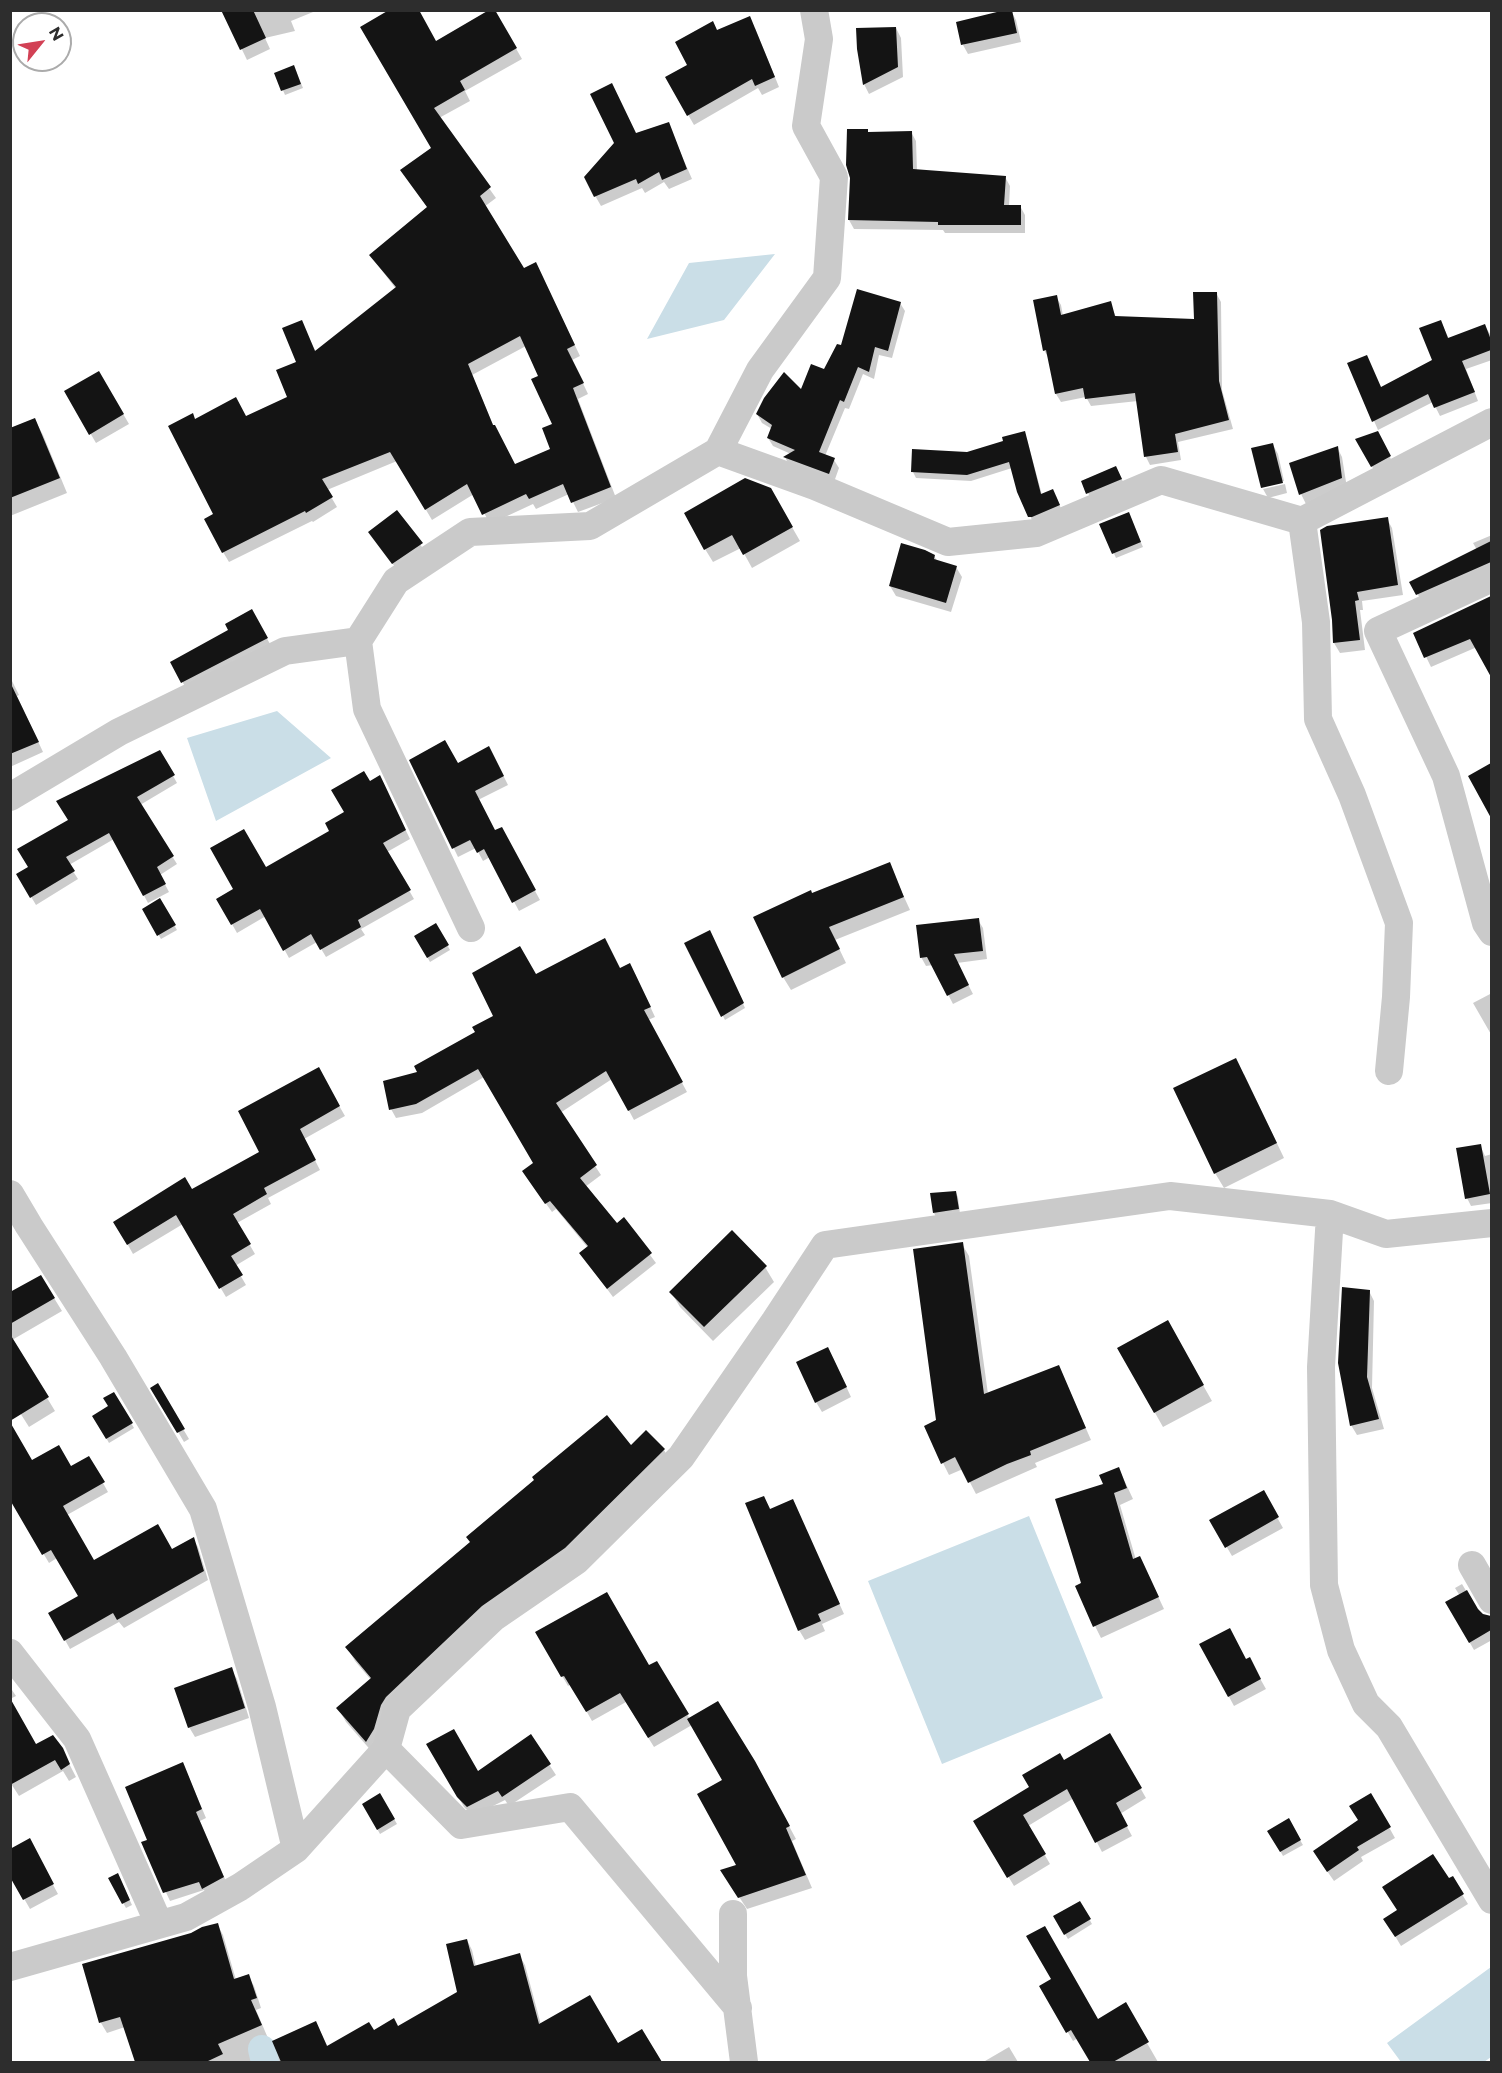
<!DOCTYPE html>
<html>
<head>
<meta charset="utf-8">
<style>
	body { margin:0 }
	#map { position:relative; width:1502px; height:2073px; overflow:hidden; background:#fff; font-family:Montserrat,sans-serif }
	canvas { display:block }
	.frame { position:absolute; inset:0; border:12px solid #2d2d2d; pointer-events:none }
	.north { position:absolute; left:12px; top:12px; width:60px; height:60px; box-sizing:border-box; background:#fff; border:2px solid #ababab; border-radius:50%; rotate:60deg; font-size:16px; font-weight:700; line-height:24px; text-align:center; color:#2d2d2d }
	.north::after { content:''; display:block; margin:auto; width:21px; height:27px; background:#d24155; clip-path:polygon(50% 0,100% 100%,50% 72%,0 100%) }
</style>
</head>
<body>
<div id="map">
<canvas width="1502" height="2073"></canvas>
<div class="frame"></div>
<div class="north">N</div>
</div>
<script>
const c = document.querySelector('canvas').getContext('2d');
c.lineJoin = 'round';
function paint(path, color) {
  c.fillStyle = color;
  c.fill(path, 'evenodd');
}
function toPath(rows) {
  const path = new Path2D();
  for (const r of rows) {
    path.moveTo(r[0], r[1]);
    for (let i = 2; i < r.length; i += 2) path.lineTo(r[i], r[i + 1]);
  }
  return path;
}
function trace(path, color, width, dash) {
  c.strokeStyle = color;
  c.lineWidth = width;
  c.lineCap = dash ? 'butt' : 'round';
  c.setLineDash(dash || []);
  c.stroke(path);
}
paint(toPath([
	[775,254,724,320,647,339,689,263],
	[277,711,331,758,216,821,187,738],
	[1029,1516,1103,1698,942,1764,868,1581],
	[1491,1967,1491,2057,1484,2062,1401,2062,1387,2043]
]), '#cadee7');
paint(toPath([
	[223,10,318,10,291,21,295,31,265,38,270,49,247,60],
	[494,10,522,59,465,91,470,101,439,118,496,198,484,207,524,269,541,274,580,356,572,360,588,394,578,399,616,498,578,512,569,494,536,509,533,504,490,524,474,494,432,520,397,461,327,490,337,507,313,522,312,521,229,562,223,552,195,421,246,417,289,398,298,362,301,322,316,352,396,289,371,256,428,208,402,171,433,148,362,28,436,43],
	[526,346,540,376,554,424,552,450,515,466,494,427,472,375],
	[1011,11,1016,20,1021,42,968,54,963,45],
	[755,28,779,87,762,95,758,88,694,125,667,78,689,65,717,31],
	[896,28,901,38,903,77,869,94,864,84],
	[296,71,303,88,285,95,276,74],
	[668,124,692,179,669,189,664,182,645,193,642,188,601,206,585,178,636,134],
	[911,132,916,141,917,171,1005,177,1010,186,1009,206,1020,206,1025,215,1025,233,945,233,943,230,854,229,849,220],
	[1216,293,1221,302,1222,390,1233,429,1178,442,1181,460,1150,465,1146,457,1138,401,1091,406,1086,397,1061,402,1056,394,1049,359,1044,350,1056,297,1061,305,1063,316,1110,303,1116,317,1195,320],
	[900,303,905,311,892,358,879,355,874,379,863,374,849,409,845,408,825,456,834,460,839,468,834,482,789,465,785,457,791,454,773,446,768,438,772,429,762,423,757,414,802,391,825,371,843,347],
	[1441,322,1449,339,1485,326,1490,334,1492,339,1492,360,1466,369,1478,401,1440,416,1433,402,1378,430,1349,364,1381,389,1434,361],
	[99,373,129,424,96,443,66,392],
	[35,420,43,435,67,493,10,516,10,430],
	[1024,433,1027,439,1042,495,1056,496,1062,511,1033,523,1012,468,971,481,916,478,913,472,1005,442],
	[1377,433,1392,461,1374,470,1357,440],
	[1273,445,1278,454,1284,481,1263,486,1263,489,1253,449],
	[1337,447,1342,457,1347,488,1306,504,1301,494],
	[1121,477,1126,489,1093,503,1088,493],
	[1285,484,1287,493,1268,498,1263,489],
	[770,489,800,541,752,568,741,548,713,562,705,549],
	[397,512,427,554,399,572,376,542],
	[1130,518,1143,547,1116,558,1101,525],
	[1387,519,1392,528,1403,595,1362,601,1363,610,1360,610,1365,650,1340,653,1334,643,1334,620],
	[1492,535,1492,572,1423,604,1411,582,1477,550,1473,543],
	[934,556,938,562,956,567,962,577,951,612,896,596,890,586],
	[1492,598,1492,674,1477,647,1431,667,1415,634],
	[251,611,273,649,188,692,172,663,230,630],
	[10,677,19,695,17,696,43,752,10,767],
	[160,752,177,783,140,805,177,864,160,875,169,892,148,903,114,839,69,865,78,879,36,905,18,875,30,868,70,821],
	[494,757,508,785,478,800,495,832,501,829,540,900,519,911,490,857,483,861,476,848,458,857,411,760,457,764],
	[1492,764,1492,815,1470,777],
	[369,783,384,786,410,839,387,852,414,899,361,929,365,935,326,957,317,942,289,958,266,916,237,933,218,899,265,869,331,831],
	[889,864,910,910,835,940,846,963,791,990,783,977,812,895],
	[160,900,177,930,161,939,144,910],
	[978,920,983,928,987,959,957,963,973,994,953,1004,933,965,926,966,921,957],
	[436,925,450,950,430,962,416,937],
	[712,936,745,1008,725,1020,686,943],
	[620,970,635,974,655,1017,648,1020,687,1092,634,1120,612,1079,560,1113,601,1175,585,1187,617,1225,624,1220,656,1263,613,1297,581,1254,588,1248,556,1209,552,1212,529,1180,535,1163,484,1077,422,1113,396,1118,391,1109,419,1073,477,1033,535,976],
	[1492,993,1492,1036,1473,1003],
	[318,1069,345,1116,304,1139,320,1170,268,1198,271,1204,237,1223,255,1254,235,1266,246,1285,226,1297,183,1224,133,1254,115,1222,192,1191,261,1153],
	[1244,1074,1284,1158,1224,1188,1215,1173],
	[1480,1145,1485,1156,1492,1154,1492,1203,1471,1206,1467,1198],
	[956,1193,958,1197,960,1214,936,1217,934,1213],
	[962,1244,969,1256,988,1394,1059,1367,1091,1440,1035,1463,1037,1467,976,1494,963,1469,949,1475,943,1463,938,1421],
	[765,1267,774,1282,713,1341,680,1307,671,1292],
	[1369,1291,1374,1301,1372,1388,1384,1429,1357,1435,1351,1425],
	[10,1294,54,1298,62,1311,12,1340,55,1411,29,1427,10,1397],
	[1167,1322,1212,1401,1163,1427,1119,1349],
	[833,1358,851,1397,822,1412,816,1402],
	[157,1385,189,1439,184,1442,152,1388],
	[114,1394,134,1428,109,1443,94,1416,110,1407],
	[646,1432,664,1450,672,1464,489,1620,374,1754,346,1722,338,1708,371,1680,355,1661,347,1647,631,1447],
	[89,1458,108,1492,67,1515,94,1562,171,1551,193,1539,198,1547,208,1580,124,1628,119,1622,70,1649,50,1613,80,1596,57,1558,49,1563,10,1497,32,1462,71,1468],
	[1119,1469,1133,1499,1120,1505,1136,1560,1140,1558,1164,1609,1101,1638,1095,1626,1083,1584,1105,1485],
	[1263,1492,1283,1528,1232,1556,1211,1520],
	[764,1498,771,1510,793,1501,844,1614,822,1624,825,1631,805,1640,799,1630],
	[1462,1584,1477,1609,1482,1615,1492,1618,1492,1640,1474,1650,1447,1603,1460,1596,1455,1588],
	[537,1633,649,1667,656,1663,690,1719,762,1776,796,1839,792,1841,812,1888,747,1909,730,1883,738,1866,724,1780,692,1725,654,1747,626,1702,592,1721,571,1684,568,1686],
	[1201,1645,1246,1661,1249,1659,1266,1689,1234,1706],
	[231,1669,237,1679,249,1718,195,1737,189,1727],
	[10,1687,16,1696,10,1699],
	[1110,1735,1146,1798,1120,1814,1132,1836,1102,1852,1074,1798,1028,1826,1050,1864,1014,1886,975,1821,1031,1787,1063,1762],
	[531,1737,556,1775,509,1806,505,1800,473,1816,464,1807,428,1745,478,1773],
	[36,1746,61,1748,76,1777,69,1781,63,1771,19,1796,10,1782],
	[187,1773,206,1818,200,1821,228,1886,208,1897,204,1890,170,1901,143,1843,149,1841],
	[380,1795,397,1824,380,1834,364,1805],
	[1371,1795,1395,1838,1361,1857,1363,1861,1334,1881,1320,1861,1360,1821],
	[1288,1820,1303,1845,1283,1856,1269,1831],
	[34,1850,58,1894,30,1909,10,1874],
	[1452,1878,1468,1904,1401,1946,1385,1919],
	[110,1879,120,1879,132,1905,126,1908],
	[1080,1903,1092,1924,1068,1939,1055,1917],
	[217,1924,223,1935,236,1980,248,1976,254,1986,261,2008,256,2010,270,2043,316,2023,328,2047,373,2032,398,2028,459,1993,467,1940,472,1950,476,1967,519,1955,525,1965,541,2025,617,2046,642,2031,660,2062,137,2062,125,2027,107,2033,101,2023,84,1965,191,1934],
	[1053,1980,1097,2021,1125,2005,1158,2062,1092,2062,1078,2038,1073,2041,1041,1987],
	[1009,2047,1018,2062,986,2062,985,2061]
]), '#0003');
trace(toPath([
	[262,2049,265,2062]
]), '#cadee7', 28);
paint(toPath([
	[221,10,253,10,266,38,240,50],
	[389,10,419,10,436,41,489,10,495,10,517,48,460,81,465,90,434,108,491,187,480,196,524,268,536,262,575,345,567,349,584,383,573,388,611,487,571,503,563,484,529,499,526,494,482,515,467,484,425,510,390,452,322,479,333,497,306,513,305,511,222,553,204,519,213,514,168,426,193,413,195,419,236,397,246,416,287,397,276,370,296,362,282,328,302,320,315,351,396,287,369,255,427,207,400,170,431,148,360,27],
	[520,336,538,376,531,379,552,424,542,428,550,449,515,464,495,425,493,425,468,364],
	[1005,10,1012,10,1017,33,961,45,956,22],
	[750,16,775,77,755,86,752,79,687,116,665,77,687,65,675,42,713,21,717,30],
	[896,27,898,67,863,85,857,49,856,28],
	[294,65,301,84,281,91,274,73],
	[612,83,636,133,669,122,687,169,662,180,659,172,638,184,636,179,594,197,584,177,614,143,590,94],
	[847,129,868,129,868,132,912,131,913,169,1006,176,1004,205,1021,205,1021,225,938,225,938,222,848,220,850,178,846,165],
	[857,289,901,302,888,351,875,347,869,372,858,367,844,402,840,400,819,452,835,458,829,474,783,457,795,450,767,438,772,425,756,414,764,398,784,372,801,389,811,364,824,369,837,344,841,345],
	[1193,292,1217,292,1219,381,1229,420,1175,434,1178,452,1144,457,1135,393,1085,399,1083,388,1055,394,1046,350,1043,351,1033,300,1057,295,1061,315,1111,301,1115,316,1194,319],
	[1441,320,1448,338,1485,324,1491,340,1491,350,1462,361,1475,392,1434,408,1428,394,1372,422,1347,363,1367,355,1381,387,1432,360,1419,328],
	[99,371,124,414,89,435,64,391],
	[35,418,60,478,10,498,10,428],
	[1025,431,1041,494,1053,489,1060,505,1032,517,1028,517,1017,492,1009,462,967,475,911,472,912,449,967,452,1003,441,1002,437],
	[1378,431,1391,456,1371,467,1355,439],
	[1273,443,1283,483,1261,488,1251,448],
	[1338,446,1342,478,1299,495,1289,463],
	[1116,466,1122,479,1086,494,1081,481],
	[745,478,771,488,793,527,743,555,732,535,704,550,684,513],
	[397,510,423,543,392,564,368,532],
	[1129,512,1141,542,1112,554,1099,524],
	[1388,517,1398,585,1357,592,1359,600,1355,601,1360,640,1333,643,1332,620,1320,530,1327,526],
	[1491,541,1491,562,1416,595,1409,582],
	[901,543,925,550,935,555,934,559,957,566,946,603,889,586],
	[1491,596,1491,677,1470,639,1424,658,1413,633],
	[252,609,268,638,181,683,170,662,228,630,225,624],
	[10,682,39,742,10,754],
	[445,740,458,763,489,746,504,776,475,791,495,830,502,827,536,890,512,903,484,849,477,853,470,840,452,849,409,760],
	[160,750,175,775,137,797,174,856,157,867,166,884,143,896,109,833,66,857,75,871,30,898,16,874,28,867,17,849,68,820,56,801],
	[1491,763,1491,818,1468,776],
	[364,771,370,781,380,775,406,830,383,843,411,890,358,920,361,927,320,950,311,934,283,951,260,909,231,925,216,899,233,889,210,848,244,829,266,867,329,831,325,823,344,812,331,790],
	[890,862,904,897,829,927,840,949,782,978,753,917,811,890,812,893],
	[160,898,176,925,157,936,142,909],
	[979,918,983,951,954,954,969,985,947,996,927,957,920,958,916,925],
	[436,923,449,945,427,958,414,936],
	[710,930,744,1003,721,1017,684,943],
	[605,938,620,968,630,963,651,1007,644,1010,683,1082,628,1111,606,1071,556,1103,597,1165,580,1178,617,1223,624,1217,652,1253,607,1289,579,1253,588,1246,550,1201,545,1204,522,1171,533,1163,478,1069,416,1104,389,1110,383,1081,417,1072,414,1066,475,1032,472,1027,493,1016,472,973,520,946,536,974],
	[1236,1058,1277,1143,1214,1174,1173,1088],
	[319,1067,340,1106,300,1129,316,1160,264,1188,267,1194,233,1214,251,1244,231,1256,243,1275,219,1289,176,1215,127,1245,113,1222,185,1177,192,1189,259,1152,238,1111],
	[1481,1144,1490,1194,1465,1199,1456,1148],
	[956,1191,959,1209,933,1213,930,1193],
	[732,1230,767,1266,704,1327,669,1292],
	[963,1242,984,1394,1059,1365,1086,1428,1030,1451,1031,1455,1007,1464,968,1483,955,1457,941,1464,924,1426,936,1420,913,1249],
	[41,1275,55,1298,10,1324,10,1292],
	[1342,1287,1370,1290,1367,1377,1379,1419,1350,1426,1338,1363],
	[1168,1320,1204,1385,1154,1413,1117,1348],
	[10,1334,49,1397,10,1421],
	[828,1347,847,1387,815,1403,796,1362],
	[158,1383,185,1429,177,1433,150,1388],
	[114,1392,133,1423,106,1439,92,1416,108,1406,103,1398],
	[607,1415,631,1445,646,1430,665,1449,565,1548,482,1606,386,1697,381,1705,374,1729,366,1742,336,1708,371,1678,345,1647,470,1542,466,1537,534,1480,532,1477],
	[10,1422,32,1460,59,1445,71,1466,89,1456,105,1482,63,1506,94,1560,158,1524,172,1549,194,1537,204,1571,117,1620,113,1613,64,1641,48,1613,78,1596,51,1550,42,1555,10,1500],
	[1119,1467,1127,1488,1114,1493,1133,1559,1140,1556,1159,1597,1093,1627,1075,1586,1081,1583,1055,1499,1103,1484,1099,1475],
	[1264,1490,1279,1517,1225,1548,1209,1520],
	[764,1496,770,1509,793,1499,840,1604,818,1614,821,1621,798,1631,745,1503],
	[1467,1590,1478,1609,1483,1614,1491,1616,1491,1630,1469,1643,1445,1602],
	[607,1592,649,1665,657,1661,689,1714,648,1738,620,1693,586,1712,564,1676,561,1677,535,1632],
	[1230,1628,1246,1659,1250,1657,1261,1679,1228,1697,1199,1644],
	[232,1667,245,1708,188,1728,174,1688],
	[10,1698,36,1744,53,1735,63,1748,70,1764,61,1770,55,1760,10,1785],
	[718,1701,755,1761,790,1826,786,1828,806,1875,738,1898,720,1870,736,1865,697,1794,722,1780,687,1719],
	[454,1729,478,1771,531,1734,551,1764,502,1797,498,1791,467,1807,457,1797,426,1744],
	[1110,1733,1142,1788,1116,1803,1128,1826,1095,1843,1067,1789,1023,1815,1046,1854,1007,1878,973,1821,1029,1787,1022,1775,1060,1753,1064,1760],
	[183,1762,202,1809,196,1812,224,1877,202,1889,199,1882,163,1893,141,1842,147,1840,125,1787],
	[380,1793,395,1819,377,1830,362,1804],
	[1371,1793,1391,1827,1357,1847,1359,1850,1327,1872,1313,1851,1358,1820,1349,1806],
	[1289,1818,1301,1840,1280,1852,1267,1831],
	[30,1838,54,1884,23,1900,10,1877,10,1849],
	[1433,1854,1449,1878,1453,1876,1464,1894,1395,1937,1383,1919,1397,1910,1382,1887],
	[118,1873,130,1900,122,1904,108,1878],
	[1080,1901,1091,1919,1064,1935,1053,1916],
	[218,1923,234,1979,249,1974,257,1998,251,2000,262,2025,218,2044,223,2054,206,2062,135,2062,120,2017,99,2023,82,1964,191,1933,202,1927],
	[1045,1926,1098,2019,1126,2002,1149,2042,1113,2062,1090,2062,1071,2030,1066,2033,1039,1986,1051,1979,1026,1936],
	[467,1939,474,1966,520,1953,539,2024,590,1995,618,2043,642,2029,662,2062,281,2062,272,2041,316,2021,327,2046,369,2022,374,2030,394,2018,398,2026,457,1992,446,1944]
]), '#141414');
trace(toPath([
	[718,451,815,486,948,542,1036,533,1161,480,1302,521,1492,422],
	[1302,521,1316,622,1318,719,1352,795,1399,923,1396,997,1389,1071],
	[1492,578,1378,631,1446,776,1486,923,1492,932],
	[10,797,119,732,285,651,358,641],
	[471,928,367,709,358,641,396,581,470,532,590,526,718,451,760,370,827,278,834,177,806,126,819,39,814,10],
	[10,1194,29,1226,113,1357,203,1509,262,1707,296,1849],
	[1330,1214,1321,1367,1324,1585,1341,1650,1366,1704,1389,1727,1492,1900],
	[1472,1565,1492,1600],
	[10,1653,77,1739,159,1924],
	[386,1749,461,1825,570,1807,738,2008],
	[733,1914,733,1976,744,2062],
	[10,1967,186,1917,240,1887,296,1849,386,1749,397,1709,493,1618,576,1561,681,1457,775,1321,825,1245,1170,1196,1330,1214,1386,1234,1492,1223]
]), '#cacaca', 28);
</script>
</body>
</html>
